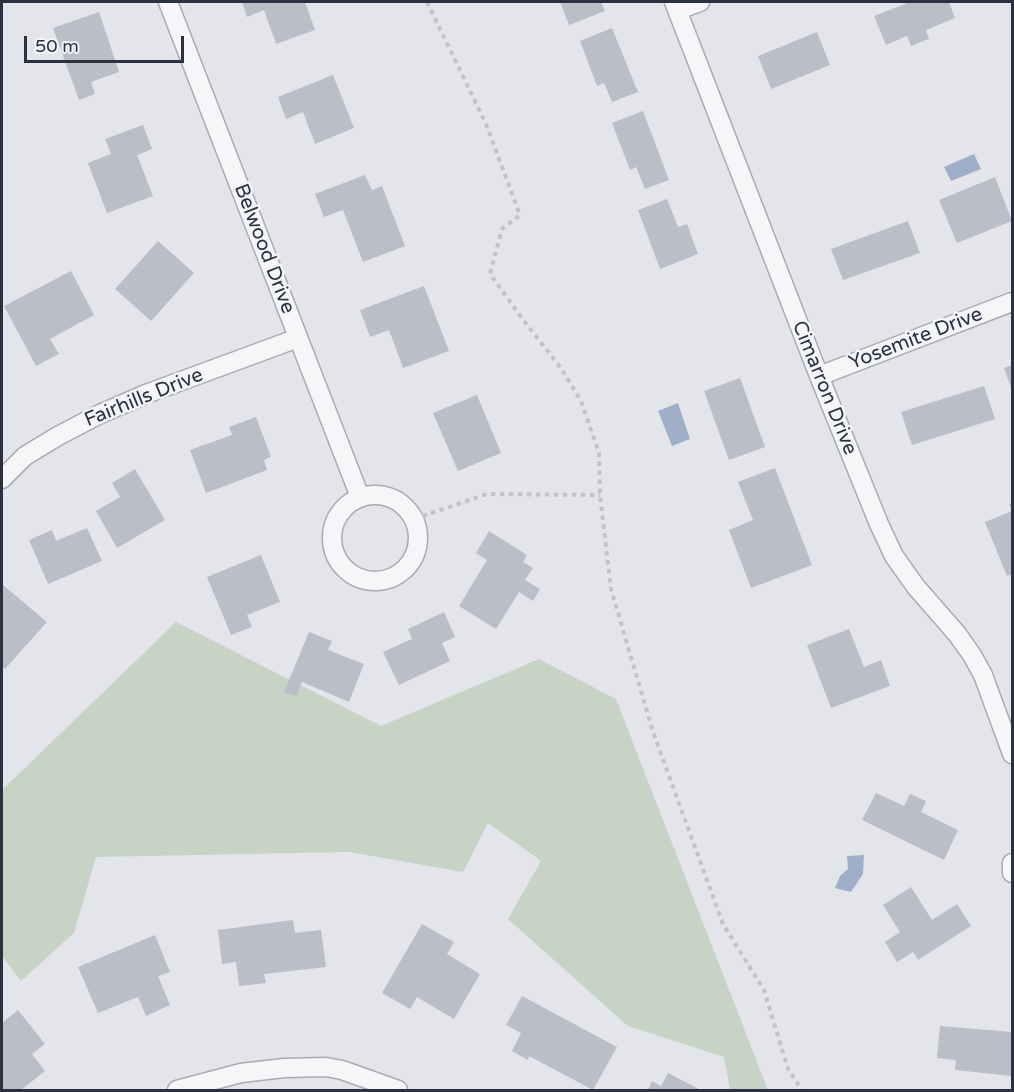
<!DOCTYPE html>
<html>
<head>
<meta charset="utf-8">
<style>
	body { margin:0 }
	#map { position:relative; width:1014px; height:1092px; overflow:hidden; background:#e3e5ea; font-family:"Varela Round",sans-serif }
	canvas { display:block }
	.frame { position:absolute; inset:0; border:3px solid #2c3142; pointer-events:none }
	.scale { position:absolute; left:24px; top:36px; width:160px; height:27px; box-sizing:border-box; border:3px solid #2c3142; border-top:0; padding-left:8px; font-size:18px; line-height:21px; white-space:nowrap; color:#2c3142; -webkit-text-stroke:4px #f3f4f8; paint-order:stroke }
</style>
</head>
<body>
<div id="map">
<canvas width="1014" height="1092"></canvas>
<div class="frame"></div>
<div class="scale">50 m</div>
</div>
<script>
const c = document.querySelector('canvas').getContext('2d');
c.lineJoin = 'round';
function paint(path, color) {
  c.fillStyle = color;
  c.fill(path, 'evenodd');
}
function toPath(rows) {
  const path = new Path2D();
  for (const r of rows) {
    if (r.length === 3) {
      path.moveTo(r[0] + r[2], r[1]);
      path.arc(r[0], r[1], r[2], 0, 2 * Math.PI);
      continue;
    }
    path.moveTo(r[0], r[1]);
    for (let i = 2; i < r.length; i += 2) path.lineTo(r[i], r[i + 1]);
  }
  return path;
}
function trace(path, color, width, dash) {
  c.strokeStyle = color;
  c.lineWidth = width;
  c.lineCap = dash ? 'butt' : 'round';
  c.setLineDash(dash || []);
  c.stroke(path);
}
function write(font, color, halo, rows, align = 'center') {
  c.font = font + ' "Varela Round",sans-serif';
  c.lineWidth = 5;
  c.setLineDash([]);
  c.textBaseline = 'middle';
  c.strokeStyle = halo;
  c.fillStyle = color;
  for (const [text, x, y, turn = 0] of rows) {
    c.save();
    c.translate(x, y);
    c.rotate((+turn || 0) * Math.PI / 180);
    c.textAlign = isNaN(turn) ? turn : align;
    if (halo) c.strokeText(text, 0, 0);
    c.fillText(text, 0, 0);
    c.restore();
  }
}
paint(toPath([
	[176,622,381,726,539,659,616,699,768,1090,730,1090,724,1057,628,1026,508,919,541,861,488,823,463,872,349,852,96,857,74,933,21,981,2,956,2,790]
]), '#c7d4c5');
paint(toPath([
	[974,154,981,169,951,181,944,167],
	[678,403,690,439,672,446,658,411],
	[864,855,863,874,851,892,835,888,840,876,848,869,847,856]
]), '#a0afc8');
paint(toPath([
	[242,2,305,2,315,30,276,44,264,10,247,17],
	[560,2,601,2,605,11,569,25],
	[910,2,949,2,955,18,926,30,929,39,911,46,907,36,886,45,874,16],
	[99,12,119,72,91,82,95,94,79,100,53,28],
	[612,28,638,92,612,102,604,83,597,86,580,41],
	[817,32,830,65,771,89,758,56],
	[333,75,354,128,315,144,303,112,286,119,278,97],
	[643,111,669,180,645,189,636,167,630,170,612,123],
	[143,125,152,149,137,155,153,196,107,213,88,163,111,154,105,139],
	[365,175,372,190,382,186,405,246,363,262,343,210,324,217,315,194],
	[995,177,1012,221,957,243,939,200],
	[667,199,678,227,687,224,698,254,660,269,638,210],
	[908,221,920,253,843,280,831,249],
	[158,241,194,273,151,321,115,289],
	[71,271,94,315,50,339,59,354,36,366,4,306],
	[424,286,449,351,403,368,389,330,370,337,360,310],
	[1012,365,1012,390,1004,368],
	[740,378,765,447,729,460,704,391],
	[984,386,995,419,912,445,901,412],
	[477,395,501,453,458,471,433,413],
	[256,417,271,457,264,460,267,470,206,493,190,450,232,435,229,427],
	[775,468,812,565,751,588,729,530,753,520,738,482],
	[135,469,165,520,117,548,96,511,120,497,112,483],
	[1012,503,1012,574,1007,576,985,522,1012,511,1009,504],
	[87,528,102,561,48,584,29,540,52,530,56,541],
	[489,531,527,555,523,562,533,568,525,580,540,589,533,601,519,592,496,629,459,606,487,560,476,553],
	[261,555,280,602,247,615,252,627,231,635,207,577],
	[3,585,47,622,5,669,2,666,2,587],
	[444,612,455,637,442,643,450,661,399,685,383,652,412,639,408,629],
	[849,629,864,667,881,660,890,686,831,708,807,645],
	[309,632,332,641,328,650,364,664,349,702,302,682,296,696,284,692],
	[876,793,904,806,910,794,926,801,921,812,958,830,944,860,862,820],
	[911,887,932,920,957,904,971,926,918,960,913,952,897,962,885,942,900,932,883,905],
	[293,920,295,933,321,930,326,967,264,974,266,983,239,986,236,962,222,964,218,930],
	[422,924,454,942,447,954,480,974,454,1019,417,997,410,1009,382,993],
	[155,935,170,972,158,976,170,1005,146,1016,138,997,98,1013,78,967],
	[522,996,617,1047,593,1090,529,1056,528,1060,512,1051,521,1033,506,1025],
	[18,1010,45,1044,32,1054,45,1071,21,1090,2,1090,2,1023],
	[940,1026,1012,1032,1012,1076,955,1070,956,1060,937,1058],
	[668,1073,701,1090,648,1090,652,1081,661,1086]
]), '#bbbec7');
const minor = toPath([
	[168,2,360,497],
	[674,2,819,376,879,524,894,556,916,587,957,634,972,655,983,675,1012,754],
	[678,10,700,2],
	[819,376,1012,302],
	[2,479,25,456,58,436,100,414,146,394,298,338],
	[375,538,43],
	[1012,863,1012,873],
	[177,1090,241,1073,284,1068,326,1067,342,1070,398,1090]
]);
trace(minor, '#a8abb4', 21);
trace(toPath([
	[427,2,486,124,520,215,502,229,490,274,524,321,561,368,581,401,599,453,600,495,611,589,653,732,723,924,764,990,788,1069,802,1090],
	[414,519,487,494,600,495]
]), '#c1c3c9', 4, [4.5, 4.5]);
trace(minor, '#f6f6f9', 18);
write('20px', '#2c3142', '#f3f4f8', [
	["Belwood Drive",264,249,69],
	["Yosemite Drive",916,339,-21],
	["Cimarron Drive",824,388,68],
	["Fairhills Drive",144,398,-22]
]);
</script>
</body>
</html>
